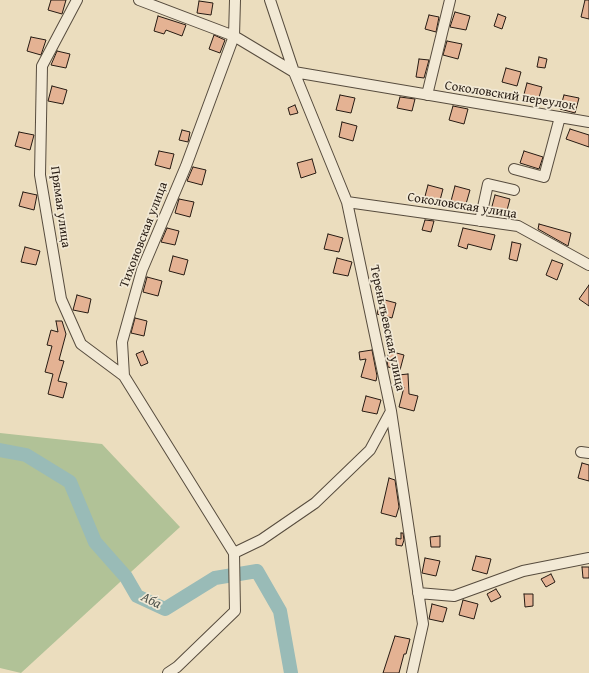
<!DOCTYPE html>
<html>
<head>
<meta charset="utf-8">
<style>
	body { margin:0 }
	canvas { display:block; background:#ebddbe }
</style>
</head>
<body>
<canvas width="589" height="673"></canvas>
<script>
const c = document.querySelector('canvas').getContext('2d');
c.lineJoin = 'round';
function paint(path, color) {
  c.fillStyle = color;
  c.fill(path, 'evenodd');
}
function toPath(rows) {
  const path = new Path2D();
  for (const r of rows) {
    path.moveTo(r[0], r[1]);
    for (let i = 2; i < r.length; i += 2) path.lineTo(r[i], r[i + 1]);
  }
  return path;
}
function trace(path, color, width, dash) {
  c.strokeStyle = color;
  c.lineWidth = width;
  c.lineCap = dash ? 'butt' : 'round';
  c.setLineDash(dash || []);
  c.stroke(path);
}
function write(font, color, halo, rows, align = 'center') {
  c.font = font + ' "Gentium Book Plus",serif';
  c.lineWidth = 3.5;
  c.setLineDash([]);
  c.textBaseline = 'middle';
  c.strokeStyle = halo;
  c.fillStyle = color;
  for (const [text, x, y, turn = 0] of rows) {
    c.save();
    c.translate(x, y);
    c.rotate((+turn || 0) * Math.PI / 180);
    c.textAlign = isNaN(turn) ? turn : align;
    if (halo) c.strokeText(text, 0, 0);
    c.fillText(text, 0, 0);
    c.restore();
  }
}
paint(toPath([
	[0,433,102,444,180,527,21,673,0,668]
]), '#b1c297');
trace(toPath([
	[0,450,26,455,70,482,95,542,126,577,137,596,165,609,215,578,257,571,280,611,291,673]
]), '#99bbb7', 14);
const building = toPath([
	[51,0,66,0,62,14,48,10,51,0],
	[585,0,589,0,589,19,581,17,585,0],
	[199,1,213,3,211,15,197,13,199,1],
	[455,12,470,16,466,30,450,27,455,12],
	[498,14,506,17,502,29,494,26,498,14],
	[429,15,439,17,436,32,425,29,429,15],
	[158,16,186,25,182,36,166,30,164,34,154,31,158,16],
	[214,35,225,40,220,53,209,49,214,35],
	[31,37,46,40,41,55,27,51,31,37],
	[447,41,462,44,458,59,443,55,447,41],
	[57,51,70,54,66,68,51,65,57,51],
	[539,57,547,59,545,68,537,67,539,57],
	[419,59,429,60,424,78,416,77,419,59],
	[506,68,521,72,517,86,502,82,506,68],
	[527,83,542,87,538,101,523,98,527,83],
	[52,86,67,90,63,104,48,101,52,86],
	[340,95,355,98,351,113,336,110,340,95],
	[564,95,579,98,575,113,560,109,564,95],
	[400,97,415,99,412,111,397,108,400,97],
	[295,105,298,113,290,115,288,108,295,105],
	[453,106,468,109,464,124,449,120,453,106],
	[342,122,357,126,353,141,339,137,342,122],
	[570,129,589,135,589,147,566,139,570,129],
	[182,130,190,132,188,142,179,140,182,130],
	[19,132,34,135,30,150,15,146,19,132],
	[159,151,174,154,170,169,155,165,159,151],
	[524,151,543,157,539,169,520,163,524,151],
	[312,159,316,173,301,178,297,163,312,159],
	[193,167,206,170,202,185,187,181,193,167],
	[428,185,443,189,439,204,424,200,428,185],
	[455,186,470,190,466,204,451,201,455,186],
	[23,192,37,195,34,210,19,206,23,192],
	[495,195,510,199,506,214,491,210,495,195],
	[179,199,194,202,190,217,175,213,179,199],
	[425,220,434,221,431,232,422,230,425,220],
	[539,224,571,233,568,246,538,229,539,224],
	[167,228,179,231,175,245,161,242,167,228],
	[463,228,495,235,491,250,468,244,467,249,458,246,463,228],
	[328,234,343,238,339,252,324,249,328,234],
	[512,242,521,244,517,261,509,259,512,242],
	[25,247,40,251,36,265,21,262,25,247],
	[173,256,188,260,184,275,169,271,173,256],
	[337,258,352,262,348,276,333,273,337,258],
	[552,260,563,264,557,280,546,275,552,260],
	[147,277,162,281,158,296,143,292,147,277],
	[589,285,589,306,579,299,589,285],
	[77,295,91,299,88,313,73,310,77,295],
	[381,299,396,303,392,318,377,314,381,299],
	[135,318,147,321,144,336,131,333,135,318],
	[56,321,62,321,66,334,59,360,64,361,58,381,67,383,63,398,48,394,53,374,45,372,52,346,47,345,51,330,58,332,56,321],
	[372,350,377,376,376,381,361,377,366,359,360,360,359,352,372,350],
	[143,351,148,363,141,366,136,354,143,351],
	[389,351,404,355,400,370,388,367,387,361,389,351],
	[408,374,409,394,418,396,414,411,399,407,404,387,399,387,398,375,408,374],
	[366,396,381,400,377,414,362,411,366,396],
	[582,463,589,465,589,481,578,478,582,463],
	[389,478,395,480,399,507,396,517,381,513,389,478],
	[401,533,403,533,404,540,402,546,396,545,396,538,401,539,401,533],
	[440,536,440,547,431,547,430,537,440,536],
	[476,556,491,559,487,574,472,570,476,556],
	[425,558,440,561,436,576,422,573,425,558],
	[582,567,589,567,589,578,583,578,582,567],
	[551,574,555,582,546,587,541,579,551,574],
	[496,589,501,597,491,602,487,594,496,589],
	[524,594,533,594,533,606,525,607,524,594],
	[463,600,478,604,474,619,459,615,463,600],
	[432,604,447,608,443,622,429,619,432,604],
	[395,636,410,639,406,654,404,654,399,673,383,673,395,636]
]);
paint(building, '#e4b293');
trace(building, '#261b13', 1);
const minor = toPath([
	[77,0,42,66,40,175,61,299,81,344,124,376],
	[139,0,234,36,294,72,589,122],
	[270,0,294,72,347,202,391,411,423,624,412,673],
	[427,95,450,0],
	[514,169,544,177,560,117],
	[347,202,518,226,589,265],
	[480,221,488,184,514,190],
	[581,452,589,453],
	[234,553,124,376,122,342,142,270,186,166,234,36,235,0],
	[418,593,454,596,523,571,589,558],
	[168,673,177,667,235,611,234,553,261,540,315,503,370,450,391,411]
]);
trace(minor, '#574c3e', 12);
trace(minor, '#f2e9d5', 10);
write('13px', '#261b13', '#f2e9d5', [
	["Соколовский переулок",510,96,9],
	["Соколовская улица",462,206,9],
	["Прямая улица",60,207,82],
	["Тихоновская улица",144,235,-69],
	["Тереньтьевская улица",387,328,78]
]);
write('italic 14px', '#4e534c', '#f2e9d5', [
	["Аба",151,601,26]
]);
</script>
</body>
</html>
